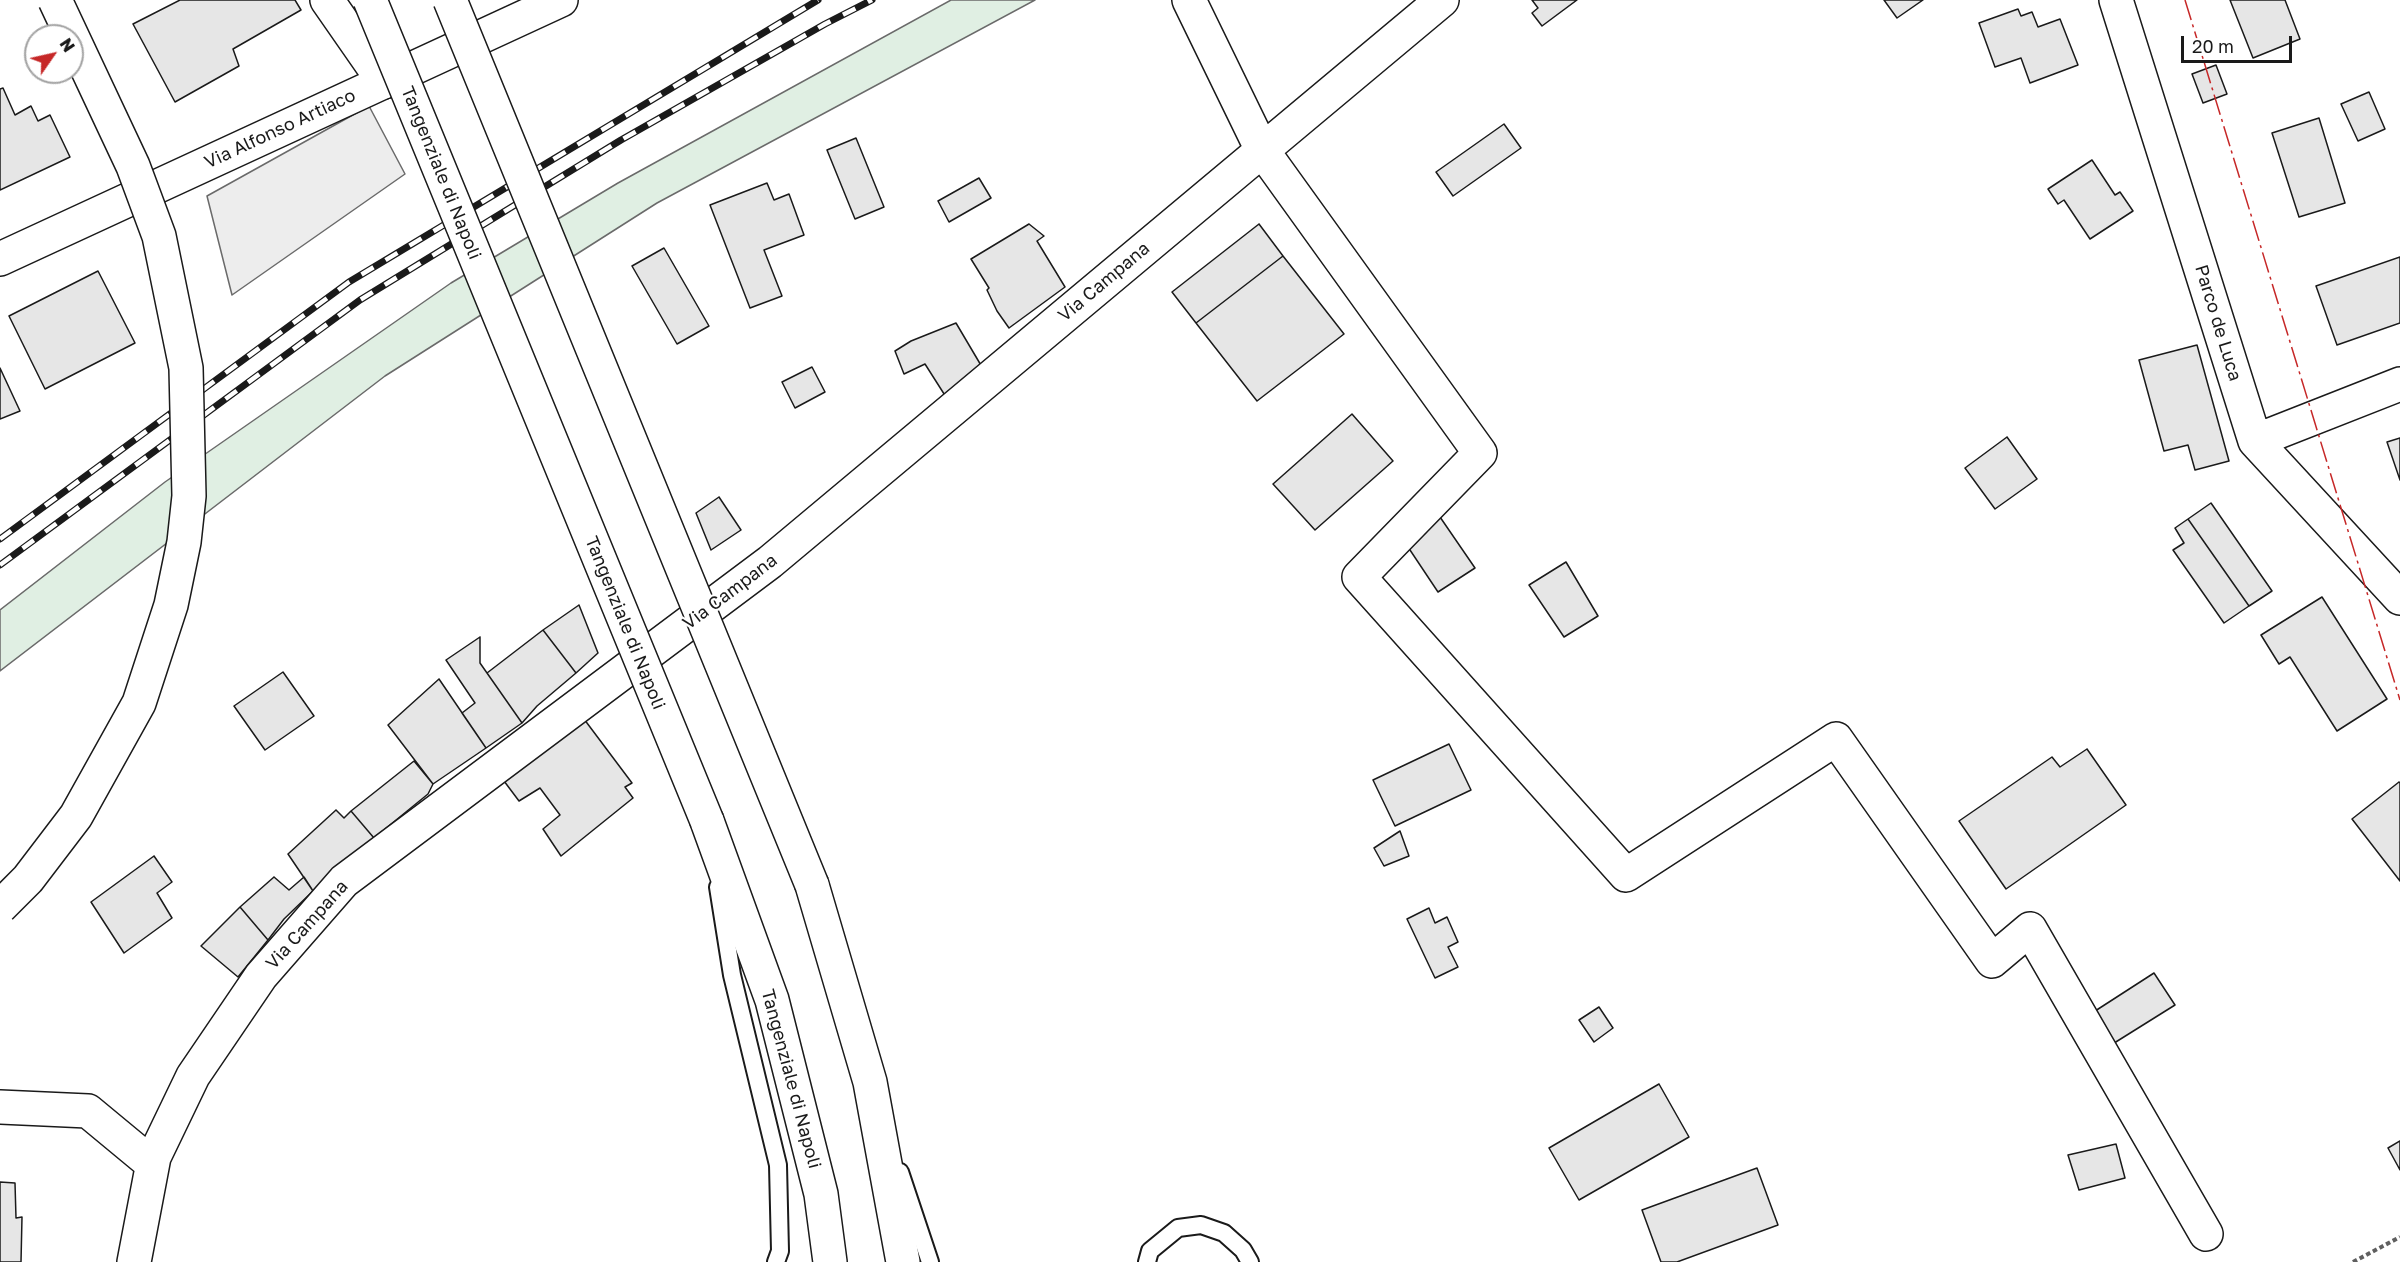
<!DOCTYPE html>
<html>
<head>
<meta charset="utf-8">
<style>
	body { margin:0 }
	#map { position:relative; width:2400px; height:1262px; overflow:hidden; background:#fff; font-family:"Golos Text",sans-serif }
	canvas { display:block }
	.north { position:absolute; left:24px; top:24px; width:60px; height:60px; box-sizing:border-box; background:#fff; border:2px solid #a3a3a3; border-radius:50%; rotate:56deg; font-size:16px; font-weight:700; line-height:24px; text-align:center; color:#1a1a1a }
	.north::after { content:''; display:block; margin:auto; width:21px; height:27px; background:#c62828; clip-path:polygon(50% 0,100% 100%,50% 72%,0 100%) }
	.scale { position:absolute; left:2181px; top:36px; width:111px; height:27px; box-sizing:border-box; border:3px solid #1a1a1a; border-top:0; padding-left:8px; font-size:18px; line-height:21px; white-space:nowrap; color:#1a1a1a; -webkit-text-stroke:4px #fff; paint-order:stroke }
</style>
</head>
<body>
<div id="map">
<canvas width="2400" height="1262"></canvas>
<div class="north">N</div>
<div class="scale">20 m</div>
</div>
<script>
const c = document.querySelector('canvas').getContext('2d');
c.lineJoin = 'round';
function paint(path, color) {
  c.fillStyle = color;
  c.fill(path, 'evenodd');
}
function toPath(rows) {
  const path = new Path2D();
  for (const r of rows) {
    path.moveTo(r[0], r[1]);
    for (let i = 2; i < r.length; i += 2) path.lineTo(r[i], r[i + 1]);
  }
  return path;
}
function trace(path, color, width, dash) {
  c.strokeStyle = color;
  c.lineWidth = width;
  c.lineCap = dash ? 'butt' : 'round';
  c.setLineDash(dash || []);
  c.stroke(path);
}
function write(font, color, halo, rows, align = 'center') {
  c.font = font + ' "Golos Text",sans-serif';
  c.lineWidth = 4.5;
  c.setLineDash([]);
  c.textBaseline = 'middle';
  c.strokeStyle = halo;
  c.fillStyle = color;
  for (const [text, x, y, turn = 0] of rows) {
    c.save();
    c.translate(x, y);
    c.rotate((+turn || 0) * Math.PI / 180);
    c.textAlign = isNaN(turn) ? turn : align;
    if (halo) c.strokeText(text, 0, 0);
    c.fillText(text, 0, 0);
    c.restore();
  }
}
const green = toPath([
	[951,0,1035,0,657,203,385,376,0,671,0,610,165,482,451,283,618,183,951,0]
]);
paint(green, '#e0efe3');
trace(green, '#6a6a6a', 1.5);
const parking = toPath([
	[369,106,405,174,232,295,207,196,369,106]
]);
paint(parking, '#ededed');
trace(parking, '#6a6a6a', 1.5);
const building = toPath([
	[180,0,295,0,301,10,233,49,239,66,175,102,133,24,180,0],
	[1532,0,1577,0,1542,26,1532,13,1538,8,1532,0],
	[1884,0,1923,0,1897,18,1884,0],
	[2230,0,2285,0,2300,39,2253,58,2230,0],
	[2018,9,2021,16,2032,12,2038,27,2060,19,2078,65,2030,83,2021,58,1995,67,1979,23,2018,9],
	[2216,65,2227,94,2203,103,2192,74,2216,65],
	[3,88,15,115,31,106,38,121,50,115,70,157,0,190,0,89,3,88],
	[2369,92,2385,129,2358,141,2341,104,2369,92],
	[2319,118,2345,203,2299,217,2272,133,2319,118],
	[1504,124,1521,148,1453,196,1436,172,1504,124],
	[856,138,884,207,855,219,827,150,856,138],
	[2092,160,2115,195,2120,192,2133,211,2090,239,2064,200,2058,204,2048,189,2092,160],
	[979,178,991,198,949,222,938,201,979,178],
	[767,183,774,200,789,194,804,235,764,250,782,296,750,308,710,205,767,183],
	[1029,224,1044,236,1037,241,1065,287,1009,328,997,311,987,290,989,288,971,259,1029,224],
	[1259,224,1283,256,1196,323,1172,292,1259,224],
	[664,248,709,326,677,344,632,266,664,248],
	[1283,256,1344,334,1257,401,1196,323,1283,256],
	[2400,257,2400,323,2337,345,2316,286,2400,257],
	[98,271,135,343,45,389,9,316,98,271],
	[956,323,982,367,946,397,925,364,904,374,895,351,911,341,956,323],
	[2197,345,2229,461,2195,470,2188,445,2164,451,2139,360,2197,345],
	[812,367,825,392,795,408,782,382,812,367],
	[0,368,20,411,0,419,0,368],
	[1352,414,1393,461,1315,530,1273,484,1352,414],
	[2007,437,2037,479,1995,509,1965,468,2007,437],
	[2400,438,2400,480,2387,442,2400,438],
	[719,497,741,530,711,550,696,513,719,497],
	[2211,503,2272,591,2249,606,2188,519,2211,503],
	[1440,517,1475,568,1438,592,1404,541,1440,517],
	[2188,519,2249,606,2224,623,2173,550,2184,543,2175,528,2188,519],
	[1566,562,1598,616,1564,637,1529,585,1566,562],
	[2322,597,2387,699,2337,731,2290,657,2279,664,2261,635,2322,597],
	[579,605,598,653,576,673,543,630,579,605],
	[543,630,576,673,537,706,522,723,487,673,543,630],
	[480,637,480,663,522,723,486,748,462,713,475,703,446,660,480,637],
	[283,672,314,716,265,750,234,706,283,672],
	[439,679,486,748,433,784,388,725,439,679],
	[584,719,632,783,625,787,633,798,561,856,543,829,560,815,540,788,519,801,504,781,584,719],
	[1449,744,1471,790,1395,826,1373,780,1449,744],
	[2087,749,2126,805,2006,889,1959,821,2052,757,2060,767,2087,749],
	[414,761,433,784,428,794,374,838,351,811,414,761],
	[2399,782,2400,783,2400,881,2352,819,2399,782],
	[336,810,344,818,351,811,374,838,313,891,288,854,336,810],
	[1400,831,1409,856,1384,866,1374,848,1400,831],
	[154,856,172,882,157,893,172,918,124,953,91,902,154,856],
	[274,877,289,890,304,877,313,891,284,919,268,940,240,907,274,877],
	[240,907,268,940,238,977,201,946,240,907],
	[1429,908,1435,923,1447,917,1458,942,1448,947,1458,967,1435,978,1407,919,1429,908],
	[2154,973,2175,1005,2111,1045,2092,1013,2154,973],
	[1599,1007,1613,1028,1594,1042,1579,1020,1599,1007],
	[1659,1084,1689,1137,1579,1200,1549,1148,1659,1084],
	[2400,1141,2400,1170,2388,1148,2400,1141],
	[2116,1144,2125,1178,2079,1190,2068,1155,2116,1144],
	[1757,1168,1778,1225,1677,1262,1661,1262,1642,1210,1757,1168],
	[0,1182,15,1183,16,1218,22,1217,21,1262,0,1262,0,1182]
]);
paint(building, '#e6e6e6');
trace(building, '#1a1a1a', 1.5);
const lane = toPath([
	[718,887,732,975,778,1165,780,1251,776,1262],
	[900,1172,930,1262],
	[1147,1262,1150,1251,1178,1228,1201,1225,1224,1233,1243,1250,1250,1262]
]);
const street = toPath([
	[327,0,384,82],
	[1189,0,1262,150,1480,453,1359,577,1626,875,1836,739,1992,961,2030,929,2206,1234],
	[2116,0,2255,441,2400,598],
	[2255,441,2400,384],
	[0,1107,88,1111,152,1164],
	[134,1262,154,1157,193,1076,261,976,344,881,770,562,1442,0]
]);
const secondary = toPath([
	[0,259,561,0]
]);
const highway = toPath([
	[707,821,772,1000,821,1194,830,1262],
	[812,885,870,1082,903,1262]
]);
trace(lane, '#1a1a1a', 20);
trace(street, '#1a1a1a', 36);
trace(secondary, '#1a1a1a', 36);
trace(highway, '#1a1a1a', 36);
trace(toPath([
	[2353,1262,2400,1237]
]), '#5f5f5f', 4, [4.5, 3]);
trace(lane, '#fff', 16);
trace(street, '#fff', 33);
trace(secondary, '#fff', 33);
trace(highway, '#fff', 33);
const rail = toPath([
	[0,539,349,282,818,0],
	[0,565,360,300,621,140,825,24,872,0]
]);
trace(rail, '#1a1a1a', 7);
trace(rail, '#fff', 4.5, [14]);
const primaryBridge = toPath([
	[0,907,28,879,76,816,139,703,171,605,184,542,189,496,186,368,159,236,133,166,55,0]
]);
const highwayBridge = toPath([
	[370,0,707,821],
	[450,0,812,885]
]);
trace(primaryBridge, '#1a1a1a', 36, []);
trace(highwayBridge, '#1a1a1a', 36, []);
trace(primaryBridge, '#fff', 33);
trace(highwayBridge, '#fff', 33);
trace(toPath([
	[2185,0,2400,700]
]), '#c62828', 1.5, [21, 4.5, 3, 4.5]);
write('18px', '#1a1a1a', '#fff', [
	["Via Alfonso Artiaco",280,129,-25],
	["Tangenziale di Napoli",441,173,68],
	["Via Campana",1104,282,-40],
	["Parco de Luca",2218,323,73],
	["Via Campana",730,592,-37],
	["Tangenziale di Napoli",625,623,68],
	["Via Campana",307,925,-48],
	["Tangenziale di Napoli",791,1079,75]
]);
</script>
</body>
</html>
